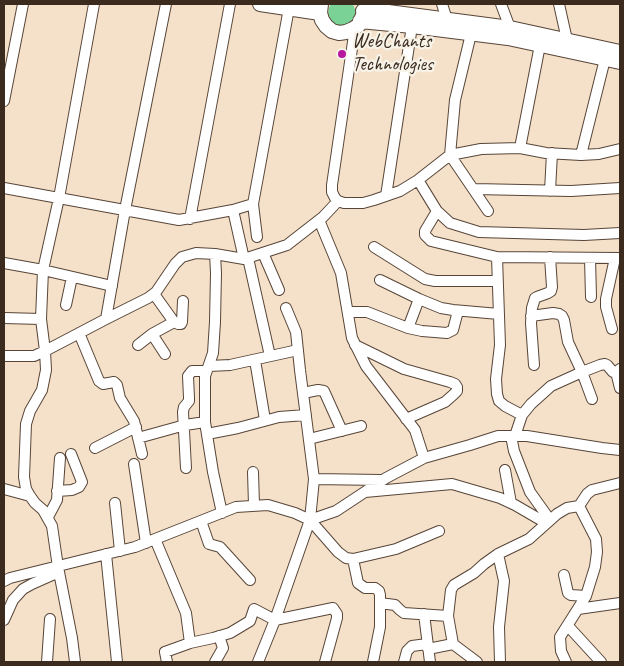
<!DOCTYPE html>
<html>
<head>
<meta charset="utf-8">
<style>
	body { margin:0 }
	#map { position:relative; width:624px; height:666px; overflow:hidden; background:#f5e1c9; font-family:Caveat,sans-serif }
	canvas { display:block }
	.frame { position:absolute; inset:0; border:5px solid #3b2a1e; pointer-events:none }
</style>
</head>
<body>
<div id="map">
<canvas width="624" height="666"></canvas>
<div class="frame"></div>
</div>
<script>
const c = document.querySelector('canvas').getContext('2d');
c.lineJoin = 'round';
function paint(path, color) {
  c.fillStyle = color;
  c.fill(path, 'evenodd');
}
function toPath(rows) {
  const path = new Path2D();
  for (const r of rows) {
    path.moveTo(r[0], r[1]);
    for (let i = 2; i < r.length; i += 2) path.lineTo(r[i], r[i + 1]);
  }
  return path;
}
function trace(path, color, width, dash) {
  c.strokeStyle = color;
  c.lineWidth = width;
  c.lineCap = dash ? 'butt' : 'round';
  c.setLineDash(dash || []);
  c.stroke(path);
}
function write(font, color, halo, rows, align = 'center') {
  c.font = font + ' Caveat,sans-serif';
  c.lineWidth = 4.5;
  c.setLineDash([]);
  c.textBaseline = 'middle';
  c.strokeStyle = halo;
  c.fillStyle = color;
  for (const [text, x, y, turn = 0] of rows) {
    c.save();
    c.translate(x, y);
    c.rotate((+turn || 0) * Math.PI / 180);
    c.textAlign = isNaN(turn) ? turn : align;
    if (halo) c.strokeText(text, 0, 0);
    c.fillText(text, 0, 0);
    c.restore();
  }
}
paint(toPath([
	[331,4,353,4,356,12,354,18,349,24,342,26,337,25,331,21,328,14,329,8]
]), '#7ad297');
const street = toPath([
	[442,4,447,20],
	[501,4,510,28],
	[559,4,567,40],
	[355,28,332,185,332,192,335,198,338,201,344,203,363,203,374,200,400,191,418,180,450,155,481,149,520,148,546,153,581,155,599,154,620,149],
	[471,34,455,100,450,155,488,211],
	[4,101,23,4],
	[520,148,540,45],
	[581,155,605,59],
	[418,180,437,211,450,223,479,232,584,235,620,233],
	[4,188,179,220,233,210,253,204,289,8],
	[474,189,571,191,620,188],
	[550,191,552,153],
	[386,196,412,26],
	[253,204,257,237],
	[233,210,244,259],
	[437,211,425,231,425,235,431,241,497,257,620,258],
	[190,219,230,4],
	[319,220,341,273,352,338,366,366,415,430,424,458],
	[374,247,425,279,435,281,497,281],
	[263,253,279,290],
	[215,254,216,273,215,322,213,353,205,376,205,422,213,472,222,513],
	[497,257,500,345,496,379,497,394,499,401,505,406,522,415],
	[248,258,270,356],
	[590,258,591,297],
	[4,263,43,270,112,286],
	[380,280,419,299,441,308,453,310,499,314],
	[154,294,174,322,178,324,181,324,182,322,183,301],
	[66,305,72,277],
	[348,312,367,312,408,328,422,331,447,333,453,330,458,311],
	[531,316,553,313,559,314,562,316,564,320,568,342,582,372,592,399],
	[4,318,41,319,43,270,59,198,94,4],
	[41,319,45,351,46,370,42,390,30,411,26,424,24,477,26,489,30,496,35,503,43,510,52,526,58,567,72,638,75,662],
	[106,319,125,210,166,4],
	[408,328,419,299],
	[612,329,606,307,606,299,615,258],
	[79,333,99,381,103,384,114,382,117,385,120,398,134,421,142,454],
	[138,345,152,334],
	[355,345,404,369,450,382,455,384,457,387,457,391,453,395,445,402,406,419],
	[165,354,152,334,174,322],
	[4,356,34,356,45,351,106,319,148,298,156,292,175,264,182,257,196,253,215,254,244,259,287,245,323,217,338,201],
	[255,360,265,420],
	[534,365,531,323,532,308,535,298,537,297,548,293,551,291,552,287,550,257],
	[209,366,230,365,298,350],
	[616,372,620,388],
	[303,393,318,390,324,391,342,431],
	[207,434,238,428,279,417,306,415],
	[511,436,514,451,530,492,550,520],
	[515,436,522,415,531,404,551,386,582,372,600,365,605,364,607,365,613,372,616,372,620,369],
	[138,438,185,425,205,422],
	[309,439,361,426],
	[95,448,136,427],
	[134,464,146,543],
	[186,468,183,412,184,407,189,401,189,398,188,376,192,371,206,371],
	[505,470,511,503],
	[253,472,254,505],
	[314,479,381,480],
	[4,489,30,496],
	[57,491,72,490,79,487,82,482,71,454],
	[365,492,452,484,500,498,515,505,546,523],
	[115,503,120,551],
	[579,506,587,494,592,490,620,483],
	[48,517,57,500,60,458],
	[310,520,338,552,346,558,353,559,396,549,439,531],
	[201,521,209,544,220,547,250,580],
	[155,539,186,613,190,643],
	[106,554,117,662],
	[498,554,504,581,499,627,500,662],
	[353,559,358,583,365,588,375,588,379,591,380,595,380,627,373,662],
	[564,575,568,593,571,595,586,596],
	[4,581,10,578,135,547,236,507,268,505,295,513,310,520,336,511,386,478,424,458,470,445,498,436,527,436,602,448,620,450],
	[380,603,395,605,400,610,404,613,448,616],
	[578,609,620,603],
	[424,614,430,662],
	[4,620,13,600,23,589,32,584,59,572],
	[568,626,601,662],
	[428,649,453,644],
	[47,662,50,619],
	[167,662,165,652,190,643,213,638,230,633,250,621,254,609,275,620,333,608,337,614,337,618,325,662],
	[215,662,223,648,219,636],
	[258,662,275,620,310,520,314,479,300,370,296,332,286,308],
	[404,662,407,651,412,646,427,644],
	[477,662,453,644,448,616,451,590,454,585,474,573,484,564,498,554,529,539,557,514,567,508,579,506],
	[566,662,561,651,560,637,586,596,595,567,597,552,596,539,579,506]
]);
const secondary = toPath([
	[260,4,320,13],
	[321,4,320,13,322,20,326,26,332,31,339,33,346,32,353,29,359,25,363,15],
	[363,11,388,12,510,28,620,52],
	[360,21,412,26,508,38,620,62]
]);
trace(street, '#574538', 12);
trace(secondary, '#574538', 16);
trace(street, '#fff', 10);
trace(secondary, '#fff', 14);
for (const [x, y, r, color] of [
	[342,54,5,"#b5179e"]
]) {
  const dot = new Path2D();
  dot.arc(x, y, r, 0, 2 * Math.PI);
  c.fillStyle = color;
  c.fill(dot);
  trace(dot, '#f7f3e8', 2);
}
write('20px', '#3b2a1e', '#f7f3e8', [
	["WebChants",352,42],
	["Technologies",352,65]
], 'left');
</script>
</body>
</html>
